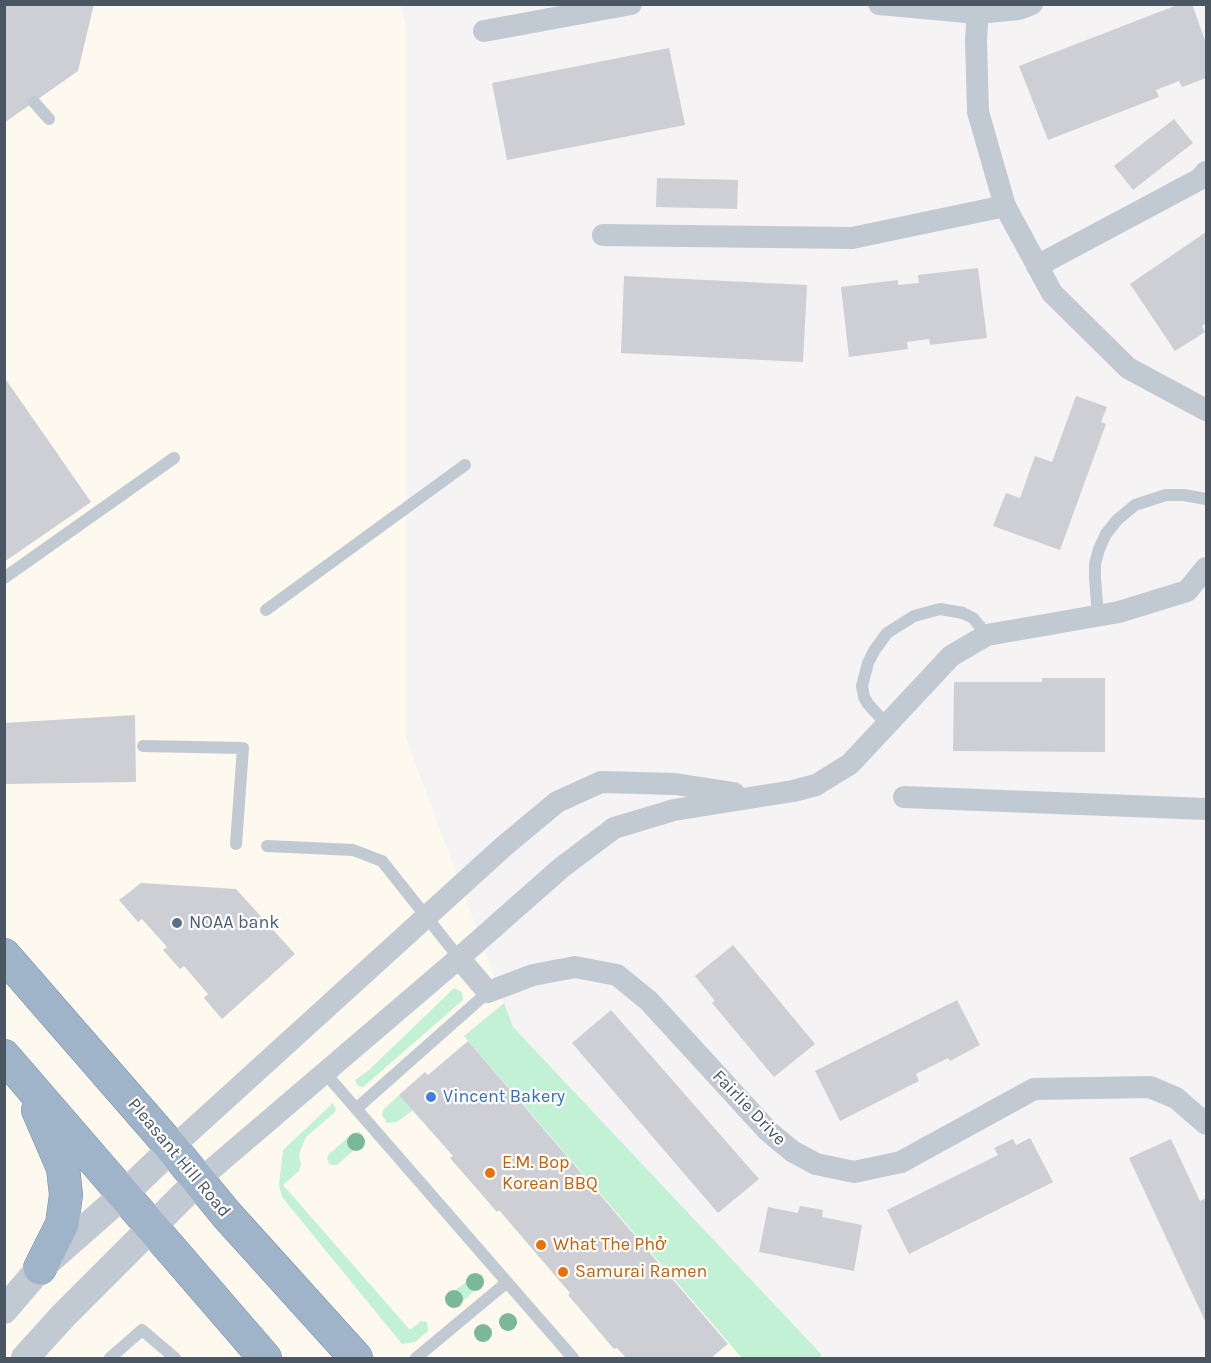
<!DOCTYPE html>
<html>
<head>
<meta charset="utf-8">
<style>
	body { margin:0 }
	#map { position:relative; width:1211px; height:1363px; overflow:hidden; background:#f5f3f3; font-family:Karla,sans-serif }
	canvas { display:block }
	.frame { position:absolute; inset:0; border:6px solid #4a5661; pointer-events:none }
</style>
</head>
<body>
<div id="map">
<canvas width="1211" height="1363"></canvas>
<div class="frame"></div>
</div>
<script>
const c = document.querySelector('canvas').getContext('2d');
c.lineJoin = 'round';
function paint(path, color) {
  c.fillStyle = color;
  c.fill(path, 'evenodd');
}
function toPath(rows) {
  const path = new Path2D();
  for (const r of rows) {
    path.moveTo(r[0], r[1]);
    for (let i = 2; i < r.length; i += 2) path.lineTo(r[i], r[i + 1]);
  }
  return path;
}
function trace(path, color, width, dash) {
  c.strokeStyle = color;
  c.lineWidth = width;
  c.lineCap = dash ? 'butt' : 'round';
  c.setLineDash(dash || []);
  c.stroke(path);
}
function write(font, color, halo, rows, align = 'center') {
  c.font = font + ' Karla,sans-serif';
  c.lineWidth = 4.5;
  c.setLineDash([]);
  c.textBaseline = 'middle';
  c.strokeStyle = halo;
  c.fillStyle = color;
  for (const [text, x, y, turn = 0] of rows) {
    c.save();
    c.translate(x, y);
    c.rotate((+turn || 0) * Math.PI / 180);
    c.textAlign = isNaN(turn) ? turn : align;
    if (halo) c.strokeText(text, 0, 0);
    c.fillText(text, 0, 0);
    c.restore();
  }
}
paint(toPath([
	[5,5,401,5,406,26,406,738,513,1027,822,1355,828,1358,5,1358]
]), '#fdf9ef');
paint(toPath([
	[454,988,462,992,463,1000,363,1087,358,1086,355,1080,369,1070],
	[504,1003,513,1027,822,1355,819,1358,742,1358,464,1036],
	[399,1095,413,1110,397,1122,387,1123,382,1115,383,1110],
	[333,1103,336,1109,334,1113,306,1137,302,1146,299,1155,301,1165,299,1171,283,1185,410,1330,421,1321,427,1322,428,1331,415,1342,402,1344,282,1197,279,1185,283,1150],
	[359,1132,362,1134,364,1139,362,1143,337,1165,330,1165,327,1159,328,1155,353,1133],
	[476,1273,483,1275,484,1282,462,1302,456,1307,452,1307,449,1304,448,1297]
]), '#c3f1d5');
paint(toPath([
	[4,4,94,4,78,71,4,123],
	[1180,4,1192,4,1206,43,1206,78,1182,87,1179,81,1156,90,1159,97,1048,140,1019,66],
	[669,48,685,125,507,160,492,83],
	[1174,119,1193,143,1133,190,1114,166],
	[657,178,738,180,737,209,656,207],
	[1206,232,1206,323,1202,326,1205,332,1175,351,1130,284],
	[978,268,987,338,930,345,929,339,907,342,908,349,849,357,841,287,898,280,898,285,919,283,918,275],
	[624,276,807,285,803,362,621,353],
	[4,377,91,502,4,562],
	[1076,396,1107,407,1101,422,1106,424,1060,550,993,526,1006,493,1020,498,1035,456,1052,462],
	[1042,678,1105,678,1105,752,953,751,954,682,1042,682],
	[135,715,136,782,4,784,4,723],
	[141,883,236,889,295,954,222,1019,204,998,208,994,184,966,180,969,163,950,167,947,142,919,138,922,119,900],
	[733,945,815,1044,774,1077,712,1003,715,1001,695,976],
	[957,1000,980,1045,950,1061,948,1058,916,1074,919,1081,840,1121,815,1071],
	[611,1010,759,1179,718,1213,572,1043],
	[468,1041,728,1344,711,1358,626,1358,617,1348,614,1349,568,1295,570,1293,499,1210,497,1212,450,1158,453,1156,399,1095,425,1072,428,1075],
	[1030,1138,1053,1182,909,1254,887,1210,998,1155,994,1148,1013,1139,1016,1145],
	[1171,1139,1200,1201,1206,1198,1206,1323,1129,1158],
	[800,1206,823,1210,822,1217,862,1225,854,1271,759,1252,768,1207,798,1213]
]), '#cdcfd5');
const trunk = toPath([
	[4,955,172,1148,226,1214,356,1358],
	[4,1056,265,1358],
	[38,1110,63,1168,66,1195,62,1224,40,1268]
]);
trace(trunk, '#7690ad', 34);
trace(toPath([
	[34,102,49,119],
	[4,578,174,458],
	[266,610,465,465],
	[1098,616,1095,578,1095,564,1099,549,1106,534,1117,520,1135,505,1166,495,1184,495,1206,499],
	[887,725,868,704,864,697,862,686,868,663,874,651,887,633,914,616,940,609,963,613,973,618,987,635],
	[143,746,243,748,236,844],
	[267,846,353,850,382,861,459,958],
	[325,1073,573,1358],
	[357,1108,488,992],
	[110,1358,142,1330,175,1358],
	[416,1358,506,1283]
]), '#c1cad2', 12);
trace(toPath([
	[879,4,978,13,1019,9,1032,4],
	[978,4,976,41,978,112,1005,206,1052,293,1128,368,1206,410],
	[484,31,631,4],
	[603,235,852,238,1005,206],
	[1037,266,1200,179,1206,172],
	[904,797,1206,809],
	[459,958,488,992,533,975,575,967,617,975,649,1001,768,1131,792,1151,816,1164,854,1172,901,1162,1034,1089,1150,1087,1176,1098,1206,1124],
	[172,1148,503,847,557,802,601,782,675,784,734,793],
	[198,1181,459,958,561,868,614,828,674,810,793,791,816,785,850,764,951,656,987,635,1119,612,1187,591,1206,568]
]), '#c1cad2', 22);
trace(toPath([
	[4,1310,40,1268,123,1195,172,1148],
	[25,1358,63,1316,198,1181]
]), '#c1cad2', 28);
trace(trunk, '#9fb4c9', 33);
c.fillStyle = '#7bb799';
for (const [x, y] of [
	[356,1142],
	[475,1282],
	[454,1299],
	[508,1322],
	[483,1333]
]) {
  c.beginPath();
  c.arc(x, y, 9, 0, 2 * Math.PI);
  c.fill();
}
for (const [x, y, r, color] of [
	[177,923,6,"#5c6f8a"],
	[431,1097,6,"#3f7fe0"],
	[490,1173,6,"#e8710a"],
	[541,1245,6,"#e8710a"],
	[563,1272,6,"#e8710a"]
]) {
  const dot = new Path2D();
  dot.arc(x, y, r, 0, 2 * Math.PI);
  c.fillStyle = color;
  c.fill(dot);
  trace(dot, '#fff', 2);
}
write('18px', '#4e5e75', '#fff', [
	["NOAA bank",189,923]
], 'left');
write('18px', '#366cbe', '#fff', [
	["Vincent Bakery",443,1097]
], 'left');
write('18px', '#4a5661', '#fff', [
	["Fairlie Drive",749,1108,46],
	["Pleasant Hill Road",179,1158,50]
]);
write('18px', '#c56008', '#fff', [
	["E.M. Bop",502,1163],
	["Korean BBQ",502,1184],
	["What The Phở",553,1245],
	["Samurai Ramen",575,1272]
], 'left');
</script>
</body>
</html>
